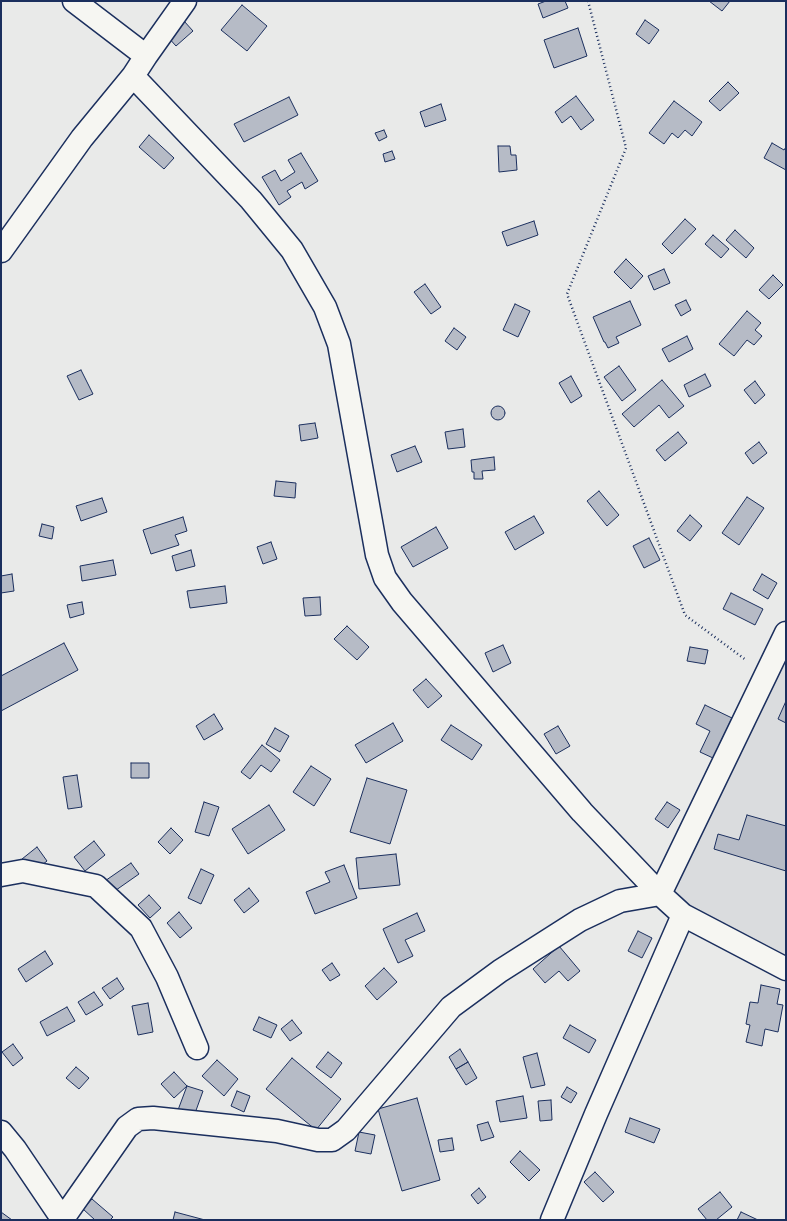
<!DOCTYPE html>
<html>
<head>
<meta charset="utf-8">
<style>
	body { margin:0 }
	#map { position:relative; width:787px; height:1221px; overflow:hidden; background:#e9eae9; font-family:Sriracha,sans-serif }
	canvas { display:block }
	.frame { position:absolute; inset:0; border:2px solid #1b2f5e; pointer-events:none }
</style>
</head>
<body>
<div id="map">
<canvas width="787" height="1221"></canvas>
<div class="frame"></div>
</div>
<script>
const c = document.querySelector('canvas').getContext('2d');
c.lineJoin = 'round';
function paint(path, color) {
  c.fillStyle = color;
  c.fill(path, 'evenodd');
}
function toPath(rows) {
  const path = new Path2D();
  for (const r of rows) {
    if (r.length === 3) {
      path.moveTo(r[0] + r[2], r[1]);
      path.arc(r[0], r[1], r[2], 0, 2 * Math.PI);
      continue;
    }
    path.moveTo(r[0], r[1]);
    for (let i = 2; i < r.length; i += 2) path.lineTo(r[i], r[i + 1]);
  }
  return path;
}
function trace(path, color, width, dash) {
  c.strokeStyle = color;
  c.lineWidth = width;
  c.lineCap = dash ? 'butt' : 'round';
  c.setLineDash(dash || []);
  c.stroke(path);
}
paint(toPath([
	[786,638,786,959,672,900]
]), '#dadcde');
const building = toPath([
	[546,1,565,1,568,8,543,18,538,4,546,1],
	[709,1,730,1,722,11,709,1],
	[242,5,267,26,247,51,221,30,242,5],
	[645,20,659,30,649,44,636,34,645,20],
	[184,21,193,31,176,46,167,36,184,21],
	[578,28,587,56,554,68,544,40,578,28],
	[728,82,739,93,720,111,709,101,728,82],
	[576,96,594,120,581,130,571,116,562,123,555,112,576,96],
	[289,97,298,115,244,142,234,124,289,97],
	[674,101,702,122,692,136,685,130,678,138,672,133,664,144,649,133,674,101],
	[441,104,446,120,425,127,420,112,441,104],
	[384,130,387,137,379,141,375,133,384,130],
	[149,135,174,158,164,169,139,147,149,135],
	[772,143,784,150,786,147,786,170,764,158,772,143],
	[498,146,510,146,511,155,516,155,517,170,499,172,498,146],
	[392,151,395,159,385,162,383,154,392,151],
	[301,153,318,181,305,189,302,182,287,191,291,197,279,205,262,177,275,170,281,181,295,172,288,160,301,153],
	[685,219,696,229,672,254,662,244,685,219],
	[534,221,538,235,507,246,502,232,534,221],
	[735,230,754,248,746,258,726,240,735,230],
	[713,235,729,249,721,258,705,244,713,235],
	[626,259,643,276,631,289,614,272,626,259],
	[664,269,670,283,654,290,648,276,664,269],
	[773,275,783,285,769,299,759,290,773,275],
	[425,284,441,307,431,314,414,292,425,284],
	[686,300,691,310,681,316,675,305,686,300],
	[630,301,641,325,616,337,619,343,608,348,605,342,604,342,593,317,630,301],
	[515,304,530,311,518,337,503,330,515,304],
	[747,311,761,323,755,330,762,336,754,345,747,340,734,356,719,344,747,311],
	[454,328,466,337,457,350,445,341,454,328],
	[687,336,693,349,669,362,662,349,687,336],
	[619,366,636,390,622,401,604,377,619,366],
	[81,370,93,394,79,400,67,376,81,370],
	[705,374,711,386,689,397,684,385,705,374],
	[571,376,582,396,571,403,559,383,571,376],
	[662,380,684,406,669,418,659,405,634,427,622,414,662,380],
	[755,381,765,395,755,404,744,390,755,381],
	[498,413,7],
	[315,423,318,438,301,441,299,425,315,423],
	[463,429,465,447,448,449,445,432,463,429],
	[678,432,687,443,665,461,656,450,678,432],
	[759,442,767,453,753,464,745,453,759,442],
	[415,446,422,462,397,472,391,455,415,446],
	[494,457,495,470,482,471,483,479,474,479,474,472,472,472,471,460,494,457],
	[276,481,296,483,295,498,274,496,276,481],
	[599,491,619,515,607,526,587,501,599,491],
	[747,497,764,508,739,545,722,533,747,497],
	[102,498,107,512,81,521,76,506,102,498],
	[690,515,702,526,690,541,677,531,690,515],
	[534,516,544,533,515,550,505,532,534,516],
	[183,517,187,531,175,535,179,545,151,554,143,530,183,517],
	[42,524,54,527,52,539,39,536,42,524],
	[436,527,448,548,413,567,401,547,436,527],
	[649,538,660,560,644,568,633,546,649,538],
	[271,542,277,559,263,564,257,547,271,542],
	[191,550,195,566,176,571,172,556,191,550],
	[113,560,116,575,82,581,80,566,113,560],
	[12,574,14,591,1,593,1,576,12,574],
	[762,574,777,583,768,599,753,590,762,574],
	[225,586,227,603,190,608,187,591,225,586],
	[731,593,763,609,755,625,723,609,731,593],
	[320,597,321,615,305,616,303,598,320,597],
	[82,602,84,614,70,618,67,605,82,602],
	[347,626,369,647,357,660,334,639,347,626],
	[64,643,78,670,1,711,1,676,64,643],
	[503,645,511,663,493,672,485,653,503,645],
	[690,647,708,650,705,664,687,661,690,647],
	[426,679,442,696,428,708,413,690,426,679],
	[786,701,786,723,778,719,786,701],
	[705,705,732,718,713,758,700,752,710,731,696,724,705,705],
	[214,714,223,729,204,740,196,726,214,714],
	[393,723,403,741,366,763,355,745,393,723],
	[451,725,482,745,472,760,441,740,451,725],
	[558,726,570,746,556,754,544,734,558,726],
	[275,728,289,736,280,752,266,744,275,728],
	[262,745,280,760,271,772,261,765,250,779,241,772,262,745],
	[131,763,149,763,149,778,131,778,131,763],
	[311,766,331,779,314,806,293,792,311,766],
	[77,775,82,807,68,809,63,777,77,775],
	[367,778,407,790,390,844,350,832,367,778],
	[204,802,219,807,209,836,195,832,204,802],
	[667,802,680,810,668,828,655,819,667,802],
	[269,805,285,830,248,854,232,829,269,805],
	[747,815,786,826,786,871,714,849,718,834,739,840,747,815],
	[171,828,183,840,170,854,158,842,171,828],
	[94,841,105,855,85,871,74,857,94,841],
	[37,847,47,861,33,872,22,859,37,847],
	[396,854,400,885,359,889,356,858,396,854],
	[131,863,139,874,109,895,102,883,131,863],
	[344,865,357,898,315,914,306,892,330,882,325,872,344,865],
	[201,869,214,875,201,904,188,898,201,869],
	[249,888,259,901,244,913,234,900,249,888],
	[149,895,161,908,150,918,138,905,149,895],
	[179,912,192,928,180,938,167,923,179,912],
	[417,913,425,931,405,940,413,956,398,963,383,929,417,913],
	[638,931,652,938,642,958,628,951,638,931],
	[559,946,580,971,568,981,559,971,545,983,533,969,559,946],
	[45,951,53,964,26,982,18,969,45,951],
	[332,963,340,975,330,981,322,970,332,963],
	[384,968,397,982,377,1000,365,986,384,968],
	[117,978,124,989,110,999,102,988,117,978],
	[761,985,780,989,777,1004,783,1005,778,1032,765,1029,762,1046,746,1042,750,1025,746,1024,750,1002,758,1003,761,985],
	[94,992,103,1005,86,1015,78,1002,94,992],
	[148,1003,153,1032,138,1035,132,1006,148,1003],
	[67,1007,75,1021,47,1036,40,1022,67,1007],
	[259,1017,277,1025,271,1038,253,1030,259,1017],
	[292,1020,302,1033,290,1041,281,1029,292,1020],
	[570,1025,596,1040,589,1053,563,1038,570,1025],
	[13,1044,23,1058,13,1066,2,1052,13,1044],
	[460,1049,468,1062,456,1069,449,1057,460,1049],
	[328,1052,342,1063,331,1078,316,1067,328,1052],
	[537,1053,545,1085,531,1088,523,1057,537,1053],
	[292,1058,341,1099,316,1130,266,1089,292,1058],
	[217,1060,238,1079,224,1096,202,1076,217,1060],
	[468,1062,477,1078,466,1085,456,1069,468,1062],
	[76,1067,89,1078,79,1089,66,1078,76,1067],
	[174,1072,187,1086,174,1098,161,1084,174,1072],
	[187,1086,203,1091,194,1116,178,1110,187,1086],
	[567,1087,577,1093,571,1103,561,1097,567,1087],
	[237,1091,250,1096,244,1112,231,1106,237,1091],
	[523,1096,527,1118,500,1122,496,1101,523,1096],
	[417,1098,440,1180,402,1191,378,1109,417,1098],
	[551,1100,552,1120,540,1121,538,1101,551,1100],
	[630,1118,660,1129,654,1143,625,1132,630,1118],
	[488,1122,494,1137,481,1141,477,1125,488,1122],
	[359,1132,375,1135,371,1154,355,1151,359,1132],
	[452,1138,454,1150,440,1152,438,1140,452,1138],
	[520,1151,540,1170,529,1181,510,1162,520,1151],
	[595,1172,614,1192,603,1202,584,1182,595,1172],
	[479,1188,486,1197,478,1204,471,1195,479,1188],
	[720,1192,732,1207,716,1220,707,1220,698,1209,720,1192],
	[92,1199,113,1217,110,1220,95,1220,83,1209,92,1199],
	[1,1212,12,1220,1,1220,1,1212],
	[175,1212,205,1220,173,1220,175,1212],
	[741,1212,758,1220,737,1220,741,1212]
]);
paint(building, '#b6bbc6');
trace(building, '#1b2f5e', 1);
const minor = toPath([
	[146,56,185,1],
	[133,76,251,200,292,250,325,307,339,344,377,555,385,578,402,602,582,812,660,894,683,915],
	[1,251,82,138,133,76,146,56,74,1],
	[1,875,23,871,96,886,141,928,167,977,197,1048],
	[1,1132,15,1149,63,1220],
	[62,1220,127,1127,138,1119,153,1118,277,1131,318,1140,332,1140,346,1130,451,1007,500,971,580,920,620,901,660,894,786,633],
	[552,1220,596,1114,683,915,786,969]
]);
trace(minor, '#1b2f5e', 25);
trace(toPath([
	[588,1,626,148,567,294,685,615,746,660]
]), '#1b2f5e', 2.5, [1, 3]);
trace(minor, '#f6f6f2', 22);
</script>
</body>
</html>
